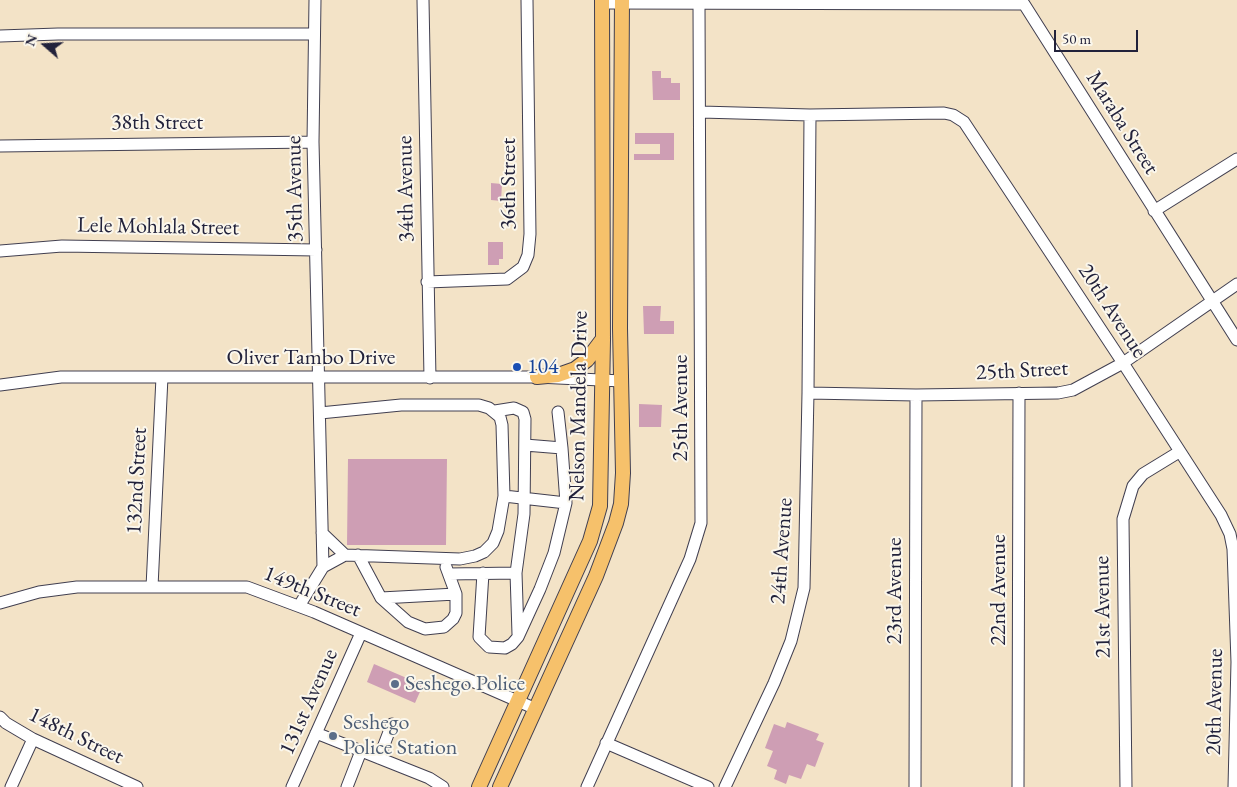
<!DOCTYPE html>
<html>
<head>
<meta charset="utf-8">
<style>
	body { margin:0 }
	#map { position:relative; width:1237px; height:787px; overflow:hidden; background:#f3e3c7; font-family:"EB Garamond",serif }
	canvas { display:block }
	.north { position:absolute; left:20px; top:20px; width:50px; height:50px; -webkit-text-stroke:4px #fbf7ec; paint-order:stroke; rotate:289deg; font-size:14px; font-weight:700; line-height:20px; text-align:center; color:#22223b }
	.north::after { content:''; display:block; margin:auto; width:18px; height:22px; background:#22223b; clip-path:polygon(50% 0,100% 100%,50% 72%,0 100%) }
	.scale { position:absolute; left:1054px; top:30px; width:84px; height:22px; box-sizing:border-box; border:2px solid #22223b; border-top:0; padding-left:6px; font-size:15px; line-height:18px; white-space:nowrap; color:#22223b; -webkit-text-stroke:4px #fbf7ec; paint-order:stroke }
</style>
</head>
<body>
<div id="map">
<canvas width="1237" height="787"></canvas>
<div class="north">N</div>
<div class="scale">50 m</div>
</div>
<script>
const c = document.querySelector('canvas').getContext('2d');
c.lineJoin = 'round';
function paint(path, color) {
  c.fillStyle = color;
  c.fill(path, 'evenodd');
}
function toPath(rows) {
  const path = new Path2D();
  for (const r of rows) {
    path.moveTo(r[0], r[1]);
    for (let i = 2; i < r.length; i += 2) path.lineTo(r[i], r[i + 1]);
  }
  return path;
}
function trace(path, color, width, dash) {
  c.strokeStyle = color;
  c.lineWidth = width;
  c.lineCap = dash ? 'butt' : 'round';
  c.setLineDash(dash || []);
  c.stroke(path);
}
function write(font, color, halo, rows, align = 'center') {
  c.font = font + ' "EB Garamond",serif';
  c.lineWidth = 4;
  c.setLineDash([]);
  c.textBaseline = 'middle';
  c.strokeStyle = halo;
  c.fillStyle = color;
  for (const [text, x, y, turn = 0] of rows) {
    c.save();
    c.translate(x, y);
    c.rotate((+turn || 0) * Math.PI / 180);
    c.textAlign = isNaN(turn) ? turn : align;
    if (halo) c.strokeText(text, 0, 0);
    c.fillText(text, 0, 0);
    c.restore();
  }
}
paint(toPath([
	[652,71,661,71,661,78,671,78,671,83,680,83,680,100,653,100],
	[635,133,674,133,674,160,634,160,634,154,660,154,660,144,635,144],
	[491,183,502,184,501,201,491,200],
	[488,242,503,242,503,259,499,259,499,265,488,265],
	[643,306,661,306,660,321,674,321,674,334,644,334],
	[639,404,662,405,661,427,639,427],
	[348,459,447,459,446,545,347,545],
	[374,664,423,685,415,703,367,682],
	[787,722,819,734,816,740,824,743,815,767,807,764,801,779,789,775,786,784,774,779,777,770,767,766,773,751,765,748,774,724,785,728]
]), '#ce9eb4');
const minor = toPath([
	[315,0,313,142,323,567],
	[423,0,430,378],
	[602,3,1024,4],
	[1024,4,1237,340],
	[0,36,58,34,313,34],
	[701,112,810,115,944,113,953,115,964,122,1123,363,1221,515,1230,534,1233,549,1237,662,1234,787],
	[0,146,313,142],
	[1154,211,1237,159],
	[0,251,62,246,316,250],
	[427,282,507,279,523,267,528,255,530,234,527,0],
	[0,385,61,377,537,377,622,381],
	[808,393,916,395,1058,393,1073,390,1123,363,1237,284],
	[558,412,562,448],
	[504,496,566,503],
	[322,533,345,555],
	[358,555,381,598,408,622,425,629,444,627,453,619,456,613,456,594,446,567],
	[483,573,479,637,489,647,505,648,512,644,518,637,540,589,554,553,566,503,562,448,525,445],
	[516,573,518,634],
	[449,574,516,573,524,514,525,419,523,412,514,408,495,411],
	[152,587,162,377],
	[381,598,456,594],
	[0,603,39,592,77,587,247,587,314,612,536,709],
	[299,606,323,567,345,555,460,559,475,556,484,552,493,543,498,531,504,496,502,425,500,417,489,408,479,405,401,405,320,413],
	[0,717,6,723,33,739,137,787],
	[316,733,429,778,443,787],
	[606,743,708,787],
	[379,758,392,724],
	[11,787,33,739],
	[292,787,361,633],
	[347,787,361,751],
	[587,787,690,559,701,523,699,5],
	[725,787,774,683,791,641,804,588,808,393,810,115],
	[915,787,916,395],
	[1018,787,1019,393],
	[1126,787,1123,519,1133,486,1143,474,1179,452]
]);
const major = toPath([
	[537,377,558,375,575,369,587,360,602,340],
	[479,787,590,541,600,506,603,340,602,0],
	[500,787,596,576,616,523,621,504,623,473,620,328,622,0]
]);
trace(minor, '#413f50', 13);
trace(major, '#413f50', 16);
trace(minor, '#fff', 11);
trace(major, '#f6c16b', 14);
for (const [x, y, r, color] of [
	[517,367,5,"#1a4fb4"],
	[395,684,5,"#5c6f8a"],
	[333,736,5,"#5c6f8a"]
]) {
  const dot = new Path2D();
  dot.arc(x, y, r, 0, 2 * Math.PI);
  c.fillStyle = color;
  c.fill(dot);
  trace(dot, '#fbf7ec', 2);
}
write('22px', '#22223b', '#fbf7ec', [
	["38th Street",157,123],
	["Maraba Street",1122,123,58],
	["36th Street",509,184,-90],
	["35th Avenue",295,189,-91],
	["34th Avenue",406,189,-91],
	["Lele Mohlala Street",158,227,1],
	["20th Avenue",1112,311,57],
	["Oliver Tambo Drive",311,358],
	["25th Street",1022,371,-3],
	["Nelson Mandela Drive",579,406,-89],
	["25th Avenue",681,408,-90],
	["132nd Street",137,481,-87],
	["24th Avenue",782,551,-86],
	["22nd Avenue",999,590,-90],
	["23rd Avenue",895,591,-90],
	["149th Street",312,592,22],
	["21st Avenue",1103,607,-91],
	["131st Avenue",309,702,-66],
	["20th Avenue",1215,702,-89],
	["148th Street",76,736,26]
]);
write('22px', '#164399', '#fbf7ec', [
	["104",527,367]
], 'left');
write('22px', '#4e5e75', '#fbf7ec', [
	["Seshego Police",405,684],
	["Seshego",343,723],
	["Police Station",343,748]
], 'left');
</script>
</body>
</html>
